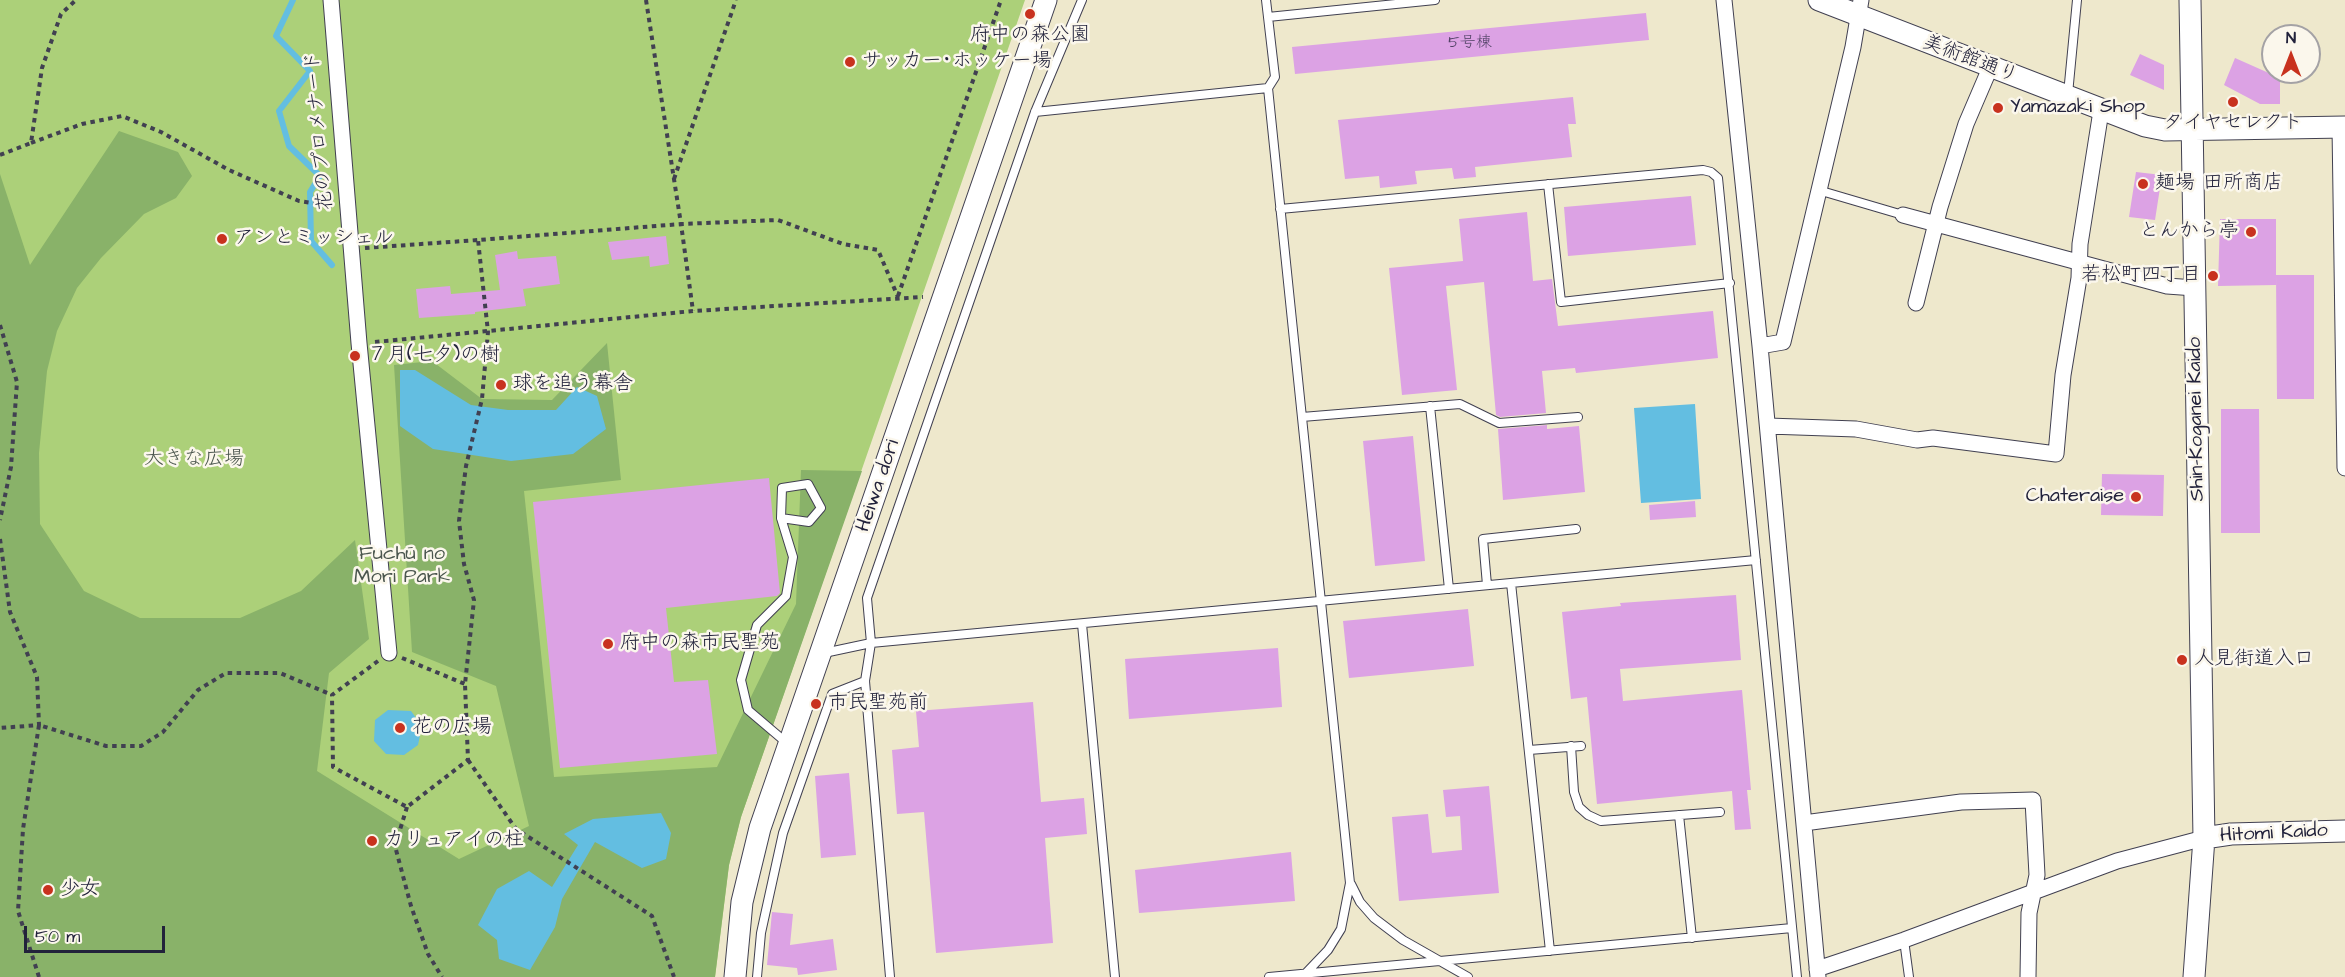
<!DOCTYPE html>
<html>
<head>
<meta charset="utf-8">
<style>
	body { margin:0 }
	#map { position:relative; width:2345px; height:977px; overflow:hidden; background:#eee8cc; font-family:"Architects Daughter",sans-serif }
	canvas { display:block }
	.north { position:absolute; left:2261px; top:24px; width:60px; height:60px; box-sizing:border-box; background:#fbf7ec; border:2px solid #a4a2a5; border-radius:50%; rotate:0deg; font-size:16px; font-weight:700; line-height:24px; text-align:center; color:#22223b }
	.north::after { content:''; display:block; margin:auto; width:21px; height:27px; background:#c8321e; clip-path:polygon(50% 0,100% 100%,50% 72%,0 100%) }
	.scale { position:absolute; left:24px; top:926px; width:141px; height:27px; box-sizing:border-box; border:3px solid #22223b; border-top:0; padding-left:8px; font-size:18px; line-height:21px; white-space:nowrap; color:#22223b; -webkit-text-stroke:4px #fbf7ec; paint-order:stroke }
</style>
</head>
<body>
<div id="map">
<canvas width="2345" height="977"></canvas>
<div class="north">N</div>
<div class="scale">50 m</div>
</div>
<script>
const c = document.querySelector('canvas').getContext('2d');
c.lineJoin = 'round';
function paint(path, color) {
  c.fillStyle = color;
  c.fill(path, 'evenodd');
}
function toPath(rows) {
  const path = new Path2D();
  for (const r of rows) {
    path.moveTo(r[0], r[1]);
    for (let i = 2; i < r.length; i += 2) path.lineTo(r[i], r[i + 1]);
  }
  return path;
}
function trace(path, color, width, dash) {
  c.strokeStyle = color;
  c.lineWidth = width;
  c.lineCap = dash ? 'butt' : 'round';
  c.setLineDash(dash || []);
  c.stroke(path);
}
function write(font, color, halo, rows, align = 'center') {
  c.font = font + ' "Architects Daughter","Klee One",sans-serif';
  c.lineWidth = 5;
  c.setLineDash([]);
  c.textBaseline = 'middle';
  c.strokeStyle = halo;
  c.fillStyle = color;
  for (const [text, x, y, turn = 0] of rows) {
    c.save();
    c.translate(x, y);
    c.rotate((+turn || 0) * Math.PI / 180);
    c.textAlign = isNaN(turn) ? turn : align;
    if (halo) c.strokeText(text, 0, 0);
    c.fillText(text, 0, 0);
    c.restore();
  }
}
paint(toPath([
	[0,0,1025,0,741,817,729,865,715,977,0,977]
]), '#acd079');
paint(toPath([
	[119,131,178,152,192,176,176,198,144,214,101,258,77,288,57,331,47,371,39,453,40,524,84,591,140,618,240,618,301,591,355,540,369,639,329,673,317,771,459,859,529,826,496,686,412,652,394,365,432,361,482,399,552,400,607,343,621,480,524,491,554,777,717,767,796,604,801,470,862,471,741,817,729,865,715,977,0,977,0,174,30,265]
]), '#89b269');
paint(toPath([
	[400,370,415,370,471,405,508,410,556,410,577,387,597,396,606,429,573,454,511,461,433,449,400,426],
	[1695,404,1701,499,1641,503,1634,408],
	[388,710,411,711,422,726,418,745,404,755,386,754,374,741,375,720],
	[661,813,671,833,666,859,642,868,595,842,562,899,555,927,530,970,499,959,497,940,478,925,497,889,529,871,552,887,578,845,564,834,593,819]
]), '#63bee1');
trace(toPath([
	[293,0,276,36,310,71,279,111,289,146,320,176,310,192,311,241,332,265]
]), '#63bee1', 6);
paint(toPath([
	[1646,13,1649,40,1295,74,1292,47],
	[2140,54,2164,65,2164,90,2130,75],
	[2235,58,2280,78,2280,104,2260,104,2224,85],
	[1573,97,1576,124,1568,124,1572,157,1475,167,1476,177,1454,179,1452,168,1415,171,1417,184,1380,188,1379,176,1345,179,1338,120],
	[2136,172,2162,175,2155,220,2129,217],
	[1691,196,1696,245,1568,256,1564,207],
	[1527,212,1533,281,1552,279,1558,326,1713,311,1718,358,1576,373,1575,368,1542,371,1546,413,1500,417,1496,415,1484,282,1446,286,1457,390,1402,395,1389,268,1463,261,1459,219],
	[2220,219,2276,219,2276,285,2218,286],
	[666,236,669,264,650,267,649,256,612,260,608,242],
	[517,251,518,259,556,256,560,284,523,289,526,306,475,312,475,314,419,318,416,289,450,286,451,294,500,290,495,255],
	[2276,275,2314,275,2314,399,2277,399],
	[2221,409,2259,409,2260,533,2221,533],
	[1547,425,1547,429,1579,426,1585,492,1503,500,1498,429],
	[1413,436,1425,561,1375,566,1363,441],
	[2102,474,2164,475,2163,516,2101,515],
	[769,478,780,593,777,596,666,608,674,682,708,680,717,754,560,768,533,502],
	[1695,501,1696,517,1650,520,1649,505],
	[1736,595,1741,660,1620,669,1623,701,1742,690,1751,790,1747,790,1751,829,1735,830,1732,791,1597,804,1587,697,1571,699,1562,612,1621,606,1620,603],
	[1468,609,1474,666,1349,678,1343,621],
	[1278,648,1282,707,1129,719,1125,659],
	[1033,702,1041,802,1084,798,1087,834,1045,838,1053,943,936,953,924,812,897,814,892,750,919,747,916,711],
	[849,773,856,855,821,858,815,776],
	[1489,786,1499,893,1399,901,1392,817,1428,814,1432,853,1462,850,1460,816,1446,817,1443,790],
	[1291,852,1295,901,1139,913,1135,870],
	[772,912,793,914,790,945,833,939,837,970,798,975,797,968,767,965]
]), '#dca2e4');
const lane = toPath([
	[1266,0,1275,77,1268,88,1350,883,1341,929,1328,950,1306,973],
	[1268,17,1435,0],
	[2068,94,2077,0],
	[1035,112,1268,88],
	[1548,184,1561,302,1730,283],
	[1818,190,1903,215],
	[1280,209,1703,170,1711,172,1718,178,1797,977],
	[1430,406,1449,589],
	[1302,417,1460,404,1499,423,1578,417],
	[781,518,809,522,821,508,808,484,782,488,781,518,793,557,786,596,757,625,741,680,748,710,788,744],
	[1511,583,1550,951],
	[1487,585,1483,539,1576,529],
	[1082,624,1115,977],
	[824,653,871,643,1756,560],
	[1571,746,1574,792,1579,807,1588,815,1601,821,1720,812],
	[1529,750,1581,746],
	[1679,815,1692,938],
	[1351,884,1360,902,1374,918,1403,940,1468,977],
	[1904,940,1909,977],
	[757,977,761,933,783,833,832,694,865,681],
	[890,977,865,681,871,643,867,598,1035,112,1082,0],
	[1269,977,1792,928]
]);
const street = toPath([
	[331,0,359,343,389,653],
	[1724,0,1760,346,1818,977],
	[2340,127,2345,468],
	[1903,215,2167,286,2195,288],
	[1916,303,1940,207,1966,124,1990,68],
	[1760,346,1783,342,1853,47,1861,0],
	[1768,426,1856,429,1917,440,1933,438,2056,454,2063,375,2079,278,2080,244,2101,111],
	[1804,823,1961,802,2033,800,2037,875,2029,913,2028,977],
	[1817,969,1904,940,2117,861,2204,838]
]);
const secondary = toPath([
	[1819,0,2145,126,2165,130,2345,127],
	[2190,0,2204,838,2194,977],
	[2204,838,2231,834,2345,831],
	[735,977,742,902,760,828,1046,0]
]);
trace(lane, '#414051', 10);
trace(street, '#414051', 17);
trace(secondary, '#414051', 23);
trace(toPath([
	[646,0,681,224,778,220,843,244,878,250,898,297],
	[31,143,82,124,122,116,161,132,229,170,299,201,332,206],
	[0,155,31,143,42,68,61,14,76,0],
	[674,179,736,0],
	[365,248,478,240],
	[898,296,1001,0],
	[0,325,17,382,11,467,0,520],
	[375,342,693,311,923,297],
	[0,539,10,612,37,677,39,725,0,728],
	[402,658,465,684],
	[378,661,332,695,333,767,407,807,468,760,465,684,474,600,464,564,459,521,466,466,482,399,488,332,478,240,681,224,693,311],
	[468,760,516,829,652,916,674,977],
	[407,807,395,846,411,906,428,954,442,977],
	[39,977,18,911,23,829,39,725,106,746,141,746,163,732,198,690,226,673,280,673,332,695]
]), '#414051', 4, [4.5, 4.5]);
trace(lane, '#fff', 8);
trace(street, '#fff', 15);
trace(secondary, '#fff', 21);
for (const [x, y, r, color] of [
	[1030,14,6,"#c8321e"],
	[850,62,6,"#c8321e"],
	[2233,102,6,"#c8321e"],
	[1998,108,6,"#c8321e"],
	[2143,184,6,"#c8321e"],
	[2251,232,6,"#c8321e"],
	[222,239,6,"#c8321e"],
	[2213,276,6,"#c8321e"],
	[355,356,6,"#c8321e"],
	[501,385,6,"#c8321e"],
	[2136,497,6,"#c8321e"],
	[608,644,6,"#c8321e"],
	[2182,660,6,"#c8321e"],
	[816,704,6,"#c8321e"],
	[400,728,6,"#c8321e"],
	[372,841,6,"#c8321e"],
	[48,890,6,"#c8321e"]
]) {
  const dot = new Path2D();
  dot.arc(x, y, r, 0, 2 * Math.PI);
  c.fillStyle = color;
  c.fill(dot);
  trace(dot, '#fbf7ec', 2);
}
write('16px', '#504265', null, [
	["5号棟",1470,44]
]);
write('20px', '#22223b', '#fbf7ec', [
	["府中の森公園",1030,36,"center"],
	["サッカー･ホッケー場",862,62],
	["Yamazaki Shop",2010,108],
	["タイヤセレクト",2233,124,"center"],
	["麺場 田所商店",2155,184],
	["とんから亭",2239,232,"right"],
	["アンとミッシェル",234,239],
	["若松町四丁目",2201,276,"right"],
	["７月(七夕)の樹",367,356],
	["球を追う幕舎",513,385],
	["Chateraise",2124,497,"right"],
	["府中の森市民聖苑",620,644],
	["人見街道入口",2194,660],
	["市民聖苑前",828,704],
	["花の広場",412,728],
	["カリュアイの柱",384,841],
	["少女",60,890]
], 'left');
write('20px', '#22223b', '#fbf7ec', [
	["美術館通り",1970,60,21],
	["花のプロメナード",320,131,-95],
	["Shin-Koganei Kaido",2197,419,-91],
	["Heiwa dori",879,486,-71],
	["Hitomi Kaido",2274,834,-3]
]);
write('20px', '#4b564e', '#fbf7ec', [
	["大きな広場",194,460],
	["Fuchū no",402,555],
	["Mori Park",402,578]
]);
</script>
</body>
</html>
